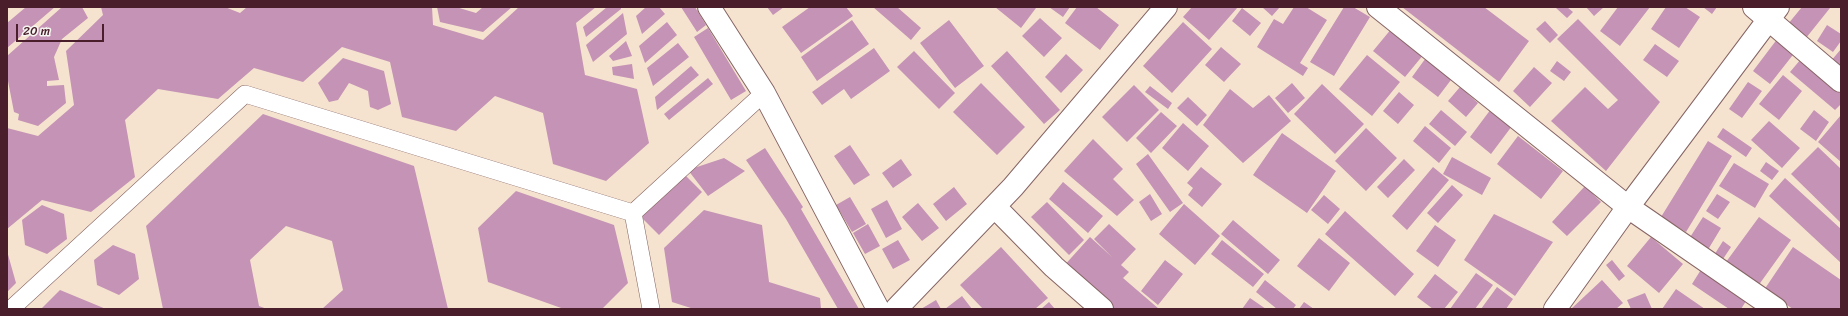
<!DOCTYPE html>
<html>
<head>
<meta charset="utf-8">
<style>
	body { margin:0 }
	#map { position:relative; width:1848px; height:316px; overflow:hidden; background:#f5e3cf; font-family:Sriracha,sans-serif }
	canvas { display:block }
	.frame { position:absolute; inset:0; border:8px solid #4a1f2b; pointer-events:none }
	.scale { position:absolute; left:16px; top:24px; width:88px; height:18px; box-sizing:border-box; border:2px solid #4a1f2b; border-top:0; padding-left:5px; font-size:12px; line-height:14px; white-space:nowrap; color:#4a1f2b; -webkit-text-stroke:3px #f6f6f2; paint-order:stroke }
</style>
</head>
<body>
<div id="map">
<canvas width="1848" height="316"></canvas>
<div class="frame"></div>
<div class="scale">20 m</div>
</div>
<script>
const c = document.querySelector('canvas').getContext('2d');
c.lineJoin = 'round';
function paint(path, color) {
  c.fillStyle = color;
  c.fill(path, 'evenodd');
}
function toPath(rows) {
  const path = new Path2D();
  for (const r of rows) {
    path.moveTo(r[0], r[1]);
    for (let i = 2; i < r.length; i += 2) path.lineTo(r[i], r[i + 1]);
  }
  return path;
}
function trace(path, color, width, dash) {
  c.strokeStyle = color;
  c.lineWidth = width;
  c.lineCap = dash ? 'butt' : 'round';
  c.setLineDash(dash || []);
  c.stroke(path);
}
paint(toPath([
	[26,7,55,7,7,48,7,23],
	[62,7,82,7,88,18,62,39,54,57,59,80,47,81,47,86,64,85,66,103,38,126,18,120,19,114,14,112,7,76,7,56],
	[101,7,225,7,240,13,247,7,432,7,433,25,483,40,519,7,596,7,576,23,585,75,637,89,649,143,606,181,553,164,543,113,495,96,456,131,402,117,390,62,342,47,303,82,254,68,218,99,158,89,125,120,135,177,91,212,42,200,7,229,7,128,38,136,74,105,66,51,103,15],
	[437,7,456,7,476,13,483,7,512,7,483,32,440,22],
	[607,7,621,7,621,9,586,37,583,27],
	[646,7,659,7,665,14,642,34,636,16],
	[681,7,695,7,706,25,697,32],
	[767,7,784,7,773,15],
	[810,7,846,7,853,16,801,53,782,27],
	[873,7,897,7,921,28,911,40],
	[995,7,1035,7,1036,8,1021,28],
	[1049,7,1070,7,1063,17],
	[1077,7,1096,7,1119,25,1100,50,1065,23],
	[1192,7,1238,7,1209,40,1183,17],
	[1262,7,1280,7,1272,16],
	[1294,7,1306,7,1327,20,1300,63,1308,68,1303,76,1257,47,1274,19,1283,24],
	[1344,7,1353,7,1370,17,1334,76,1310,62],
	[1402,7,1484,7,1529,41,1499,82],
	[1557,7,1567,7,1573,12,1567,18,1556,8],
	[1586,7,1604,7,1594,16],
	[1618,7,1650,7,1620,46,1600,31],
	[1666,7,1685,7,1700,17,1679,48,1651,29],
	[1703,7,1717,7,1712,14],
	[1802,7,1830,8,1806,38,1788,24],
	[1242,8,1261,23,1250,36,1232,21],
	[623,13,627,34,593,62,586,45],
	[1040,18,1062,38,1044,57,1022,36],
	[1578,19,1660,102,1606,171,1551,121,1585,87,1608,109,1618,100,1557,39],
	[852,20,869,44,817,81,801,57],
	[949,20,984,66,955,88,920,43],
	[1545,21,1558,35,1550,43,1536,29],
	[667,22,677,35,645,63,639,46],
	[1183,22,1212,49,1172,93,1143,66],
	[1827,25,1841,34,1841,41,1833,52,1817,41],
	[708,28,746,91,731,100,694,37],
	[1392,28,1424,54,1405,77,1373,51],
	[1778,38,1796,51,1770,84,1753,71],
	[626,41,632,56,613,61,609,56],
	[678,43,689,57,653,86,647,68],
	[1655,44,1679,61,1667,77,1643,60],
	[1221,47,1241,64,1224,82,1205,65],
	[874,48,890,71,851,99,844,89,822,105,812,92],
	[1841,49,1841,70,1831,61],
	[914,51,955,93,939,109,897,67],
	[1007,51,1060,110,1044,124,991,66],
	[1066,54,1083,70,1061,93,1045,77],
	[1367,55,1400,82,1372,116,1339,89],
	[1428,55,1454,76,1438,97,1412,77],
	[343,58,384,71,391,104,378,110,370,107,368,91,349,83,338,100,329,102,318,83],
	[1801,59,1841,94,1841,104,1835,110,1790,72],
	[1557,61,1571,72,1564,81,1550,71],
	[632,64,634,79,613,75,612,67],
	[691,66,699,75,657,110,655,97],
	[1534,67,1552,83,1530,107,1513,91],
	[1783,75,1802,91,1779,120,1759,104],
	[708,78,713,84,669,120,664,114],
	[1748,82,1762,91,1742,118,1729,109],
	[981,83,1025,127,997,155,953,112],
	[1292,83,1305,98,1288,113,1275,98],
	[1322,84,1364,124,1335,154,1294,114],
	[1134,85,1159,110,1127,142,1102,117],
	[1150,86,1172,103,1168,109,1145,92],
	[1460,87,1478,103,1466,117,1448,101],
	[1230,89,1253,108,1269,95,1291,121,1243,163,1203,125],
	[1399,92,1414,105,1398,124,1383,111],
	[1188,97,1207,115,1197,126,1177,108],
	[1491,109,1512,126,1491,154,1470,137],
	[1441,110,1467,132,1455,146,1429,124],
	[1814,110,1829,122,1816,141,1800,129],
	[1161,112,1177,126,1151,153,1136,138],
	[263,114,414,166,448,309,322,309,343,290,332,241,286,226,250,260,259,306,267,309,163,309,146,226],
	[1841,115,1841,162,1818,142],
	[1769,121,1800,148,1782,168,1751,140],
	[1183,123,1209,146,1188,171,1162,148],
	[1425,126,1451,148,1439,163,1413,141],
	[1366,128,1397,158,1366,191,1335,161],
	[1723,128,1752,148,1746,157,1717,137],
	[1282,133,1336,171,1307,213,1253,175],
	[1518,136,1563,171,1541,199,1497,164],
	[1093,139,1123,169,1113,179,1134,200,1117,216,1064,171],
	[1708,141,1732,156,1686,232,1661,217],
	[850,145,870,175,854,185,834,156],
	[1818,147,1841,169,1841,223,1791,174],
	[765,148,803,207,801,209,859,309,838,309,786,219,746,160],
	[1148,154,1183,203,1170,212,1136,164],
	[1452,157,1491,178,1482,195,1443,174],
	[724,158,745,171,708,196,688,170],
	[901,159,912,175,893,188,882,173],
	[1404,159,1415,170,1388,198,1377,187],
	[1766,162,1779,171,1772,180,1760,171],
	[1734,163,1769,184,1755,208,1719,186],
	[1201,167,1222,184,1202,207,1188,195,1193,188,1187,183],
	[1433,167,1449,180,1407,230,1392,216],
	[683,173,702,192,659,235,640,216],
	[1785,178,1841,229,1841,263,1769,196],
	[1063,182,1103,216,1088,233,1049,199],
	[1452,185,1463,195,1438,223,1427,213],
	[1585,186,1601,202,1567,236,1552,222],
	[954,187,967,204,946,221,933,204],
	[516,191,614,225,628,283,602,309,564,309,488,282,478,228],
	[1150,194,1162,214,1151,221,1139,202],
	[1717,194,1730,202,1718,219,1706,211],
	[1324,195,1340,209,1328,224,1311,210],
	[850,197,866,224,852,232,836,205],
	[887,200,902,229,886,238,871,209],
	[1047,202,1084,240,1069,255,1031,217],
	[918,203,939,228,922,241,902,217],
	[1184,204,1220,236,1195,265,1159,234],
	[42,205,64,214,67,239,47,254,25,245,22,220],
	[704,210,762,225,769,282,820,298,821,309,694,309,672,302,664,248],
	[1345,211,1414,274,1395,296,1325,234],
	[1494,214,1553,242,1515,296,1464,260],
	[1703,217,1721,228,1706,253,1687,242],
	[1759,217,1791,240,1758,286,1726,262],
	[1233,220,1280,260,1268,274,1221,234],
	[868,224,880,246,865,254,853,233],
	[1109,224,1136,249,1121,265,1129,272,1123,278,1159,309,1108,309,1062,268,1090,237,1112,257,1094,239],
	[1435,225,1456,240,1438,267,1416,251],
	[1651,237,1683,264,1659,293,1627,266],
	[1319,238,1350,263,1329,291,1297,266],
	[898,240,910,260,893,269,882,249],
	[1222,240,1264,274,1253,287,1211,254],
	[1723,241,1731,247,1719,265,1711,260],
	[113,245,135,254,139,279,119,295,97,285,94,260],
	[1001,247,1048,298,1035,309,983,309,960,285],
	[1793,247,1841,280,1841,306,1839,309,1793,309,1764,290],
	[7,251,16,283,7,292],
	[1165,260,1183,274,1158,305,1141,291],
	[1612,260,1625,276,1619,281,1606,265],
	[1702,268,1748,298,1741,309,1729,309,1692,284],
	[1476,273,1493,285,1475,309,1450,309],
	[1435,274,1458,292,1444,309,1433,309,1417,297],
	[1265,280,1296,305,1293,309,1277,309,1256,292],
	[1602,280,1623,303,1616,309,1571,309],
	[1497,287,1513,299,1506,309,1481,309],
	[1676,289,1705,309,1662,309],
	[60,290,106,309,41,309],
	[1645,293,1652,309,1631,309,1627,300],
	[962,296,972,309,945,309],
	[1250,298,1266,309,1242,309],
	[936,300,941,309,921,309],
	[1049,302,1055,309,1041,309],
	[1304,302,1314,309,1299,309]
]), '#c593b5');
const lane = toPath([
	[11,309,245,94,633,213],
	[651,309,633,213,764,93]
]);
const street = toPath([
	[1378,7,1628,207,1776,309],
	[1754,7,1841,81],
	[995,207,1054,267,1102,309],
	[896,309,1013,187,1166,7]
]);
const secondary = toPath([
	[709,7,764,93,878,309],
	[1555,309,1628,207,1778,7]
]);
trace(lane, '#866464', 18);
trace(street, '#866464', 24);
trace(secondary, '#866464', 24);
trace(lane, '#fff', 17);
trace(street, '#fff', 22);
trace(secondary, '#fff', 22);
</script>
</body>
</html>
